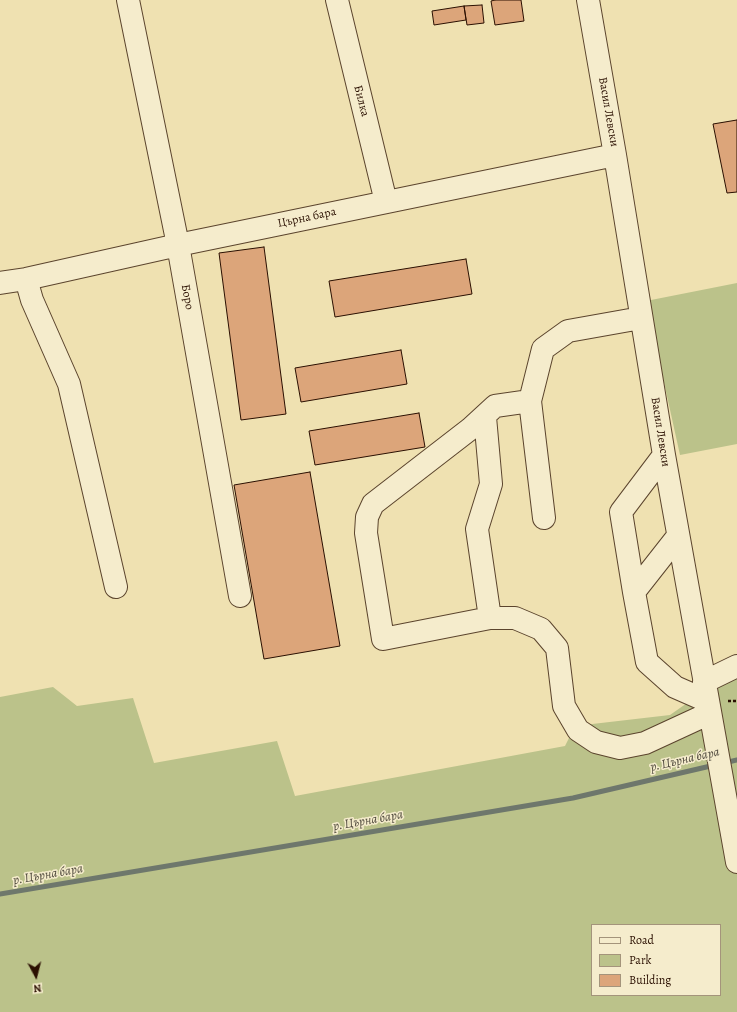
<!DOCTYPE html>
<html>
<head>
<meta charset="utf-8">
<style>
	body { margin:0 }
	#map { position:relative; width:737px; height:1012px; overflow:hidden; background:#efe1b1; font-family:Alegreya,serif }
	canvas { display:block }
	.legend { position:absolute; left:591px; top:924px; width:130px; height:72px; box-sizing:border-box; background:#f5eccc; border:1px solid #a4947b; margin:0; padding:5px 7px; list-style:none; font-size:12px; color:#2a0f01 }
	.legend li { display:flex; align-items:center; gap:8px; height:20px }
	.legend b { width:20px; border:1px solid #a4947b }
	.north { position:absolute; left:16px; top:956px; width:40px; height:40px; -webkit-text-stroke:3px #f5eccc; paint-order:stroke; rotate:173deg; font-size:11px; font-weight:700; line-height:16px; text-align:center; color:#2a0f01 }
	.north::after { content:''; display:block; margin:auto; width:14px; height:18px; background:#2a0f01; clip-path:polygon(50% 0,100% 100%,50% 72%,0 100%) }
</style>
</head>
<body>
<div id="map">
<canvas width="737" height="1012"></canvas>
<ul class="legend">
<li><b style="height:5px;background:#f5eccc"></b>Road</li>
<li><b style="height:11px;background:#bbc28a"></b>Park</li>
<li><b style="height:11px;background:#dca57a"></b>Building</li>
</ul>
<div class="north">N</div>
</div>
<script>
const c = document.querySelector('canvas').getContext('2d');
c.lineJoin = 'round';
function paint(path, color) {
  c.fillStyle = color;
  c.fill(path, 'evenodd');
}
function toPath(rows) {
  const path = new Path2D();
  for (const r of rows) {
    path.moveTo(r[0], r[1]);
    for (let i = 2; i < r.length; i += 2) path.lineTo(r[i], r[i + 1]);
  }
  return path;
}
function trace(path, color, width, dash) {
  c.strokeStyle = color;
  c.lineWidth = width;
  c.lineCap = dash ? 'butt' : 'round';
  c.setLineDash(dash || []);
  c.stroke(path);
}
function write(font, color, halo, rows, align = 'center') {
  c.font = font + ' Alegreya,serif';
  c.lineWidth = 3;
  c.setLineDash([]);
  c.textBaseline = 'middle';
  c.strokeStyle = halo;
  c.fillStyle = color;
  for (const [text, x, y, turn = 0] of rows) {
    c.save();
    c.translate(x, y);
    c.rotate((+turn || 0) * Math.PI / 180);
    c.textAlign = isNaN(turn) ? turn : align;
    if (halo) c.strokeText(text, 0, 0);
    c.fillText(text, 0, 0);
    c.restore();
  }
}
paint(toPath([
	[737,283,737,444,680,455,646,301],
	[737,668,737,1012,0,1012,0,697,53,687,77,706,133,698,154,763,277,741,295,796,565,746,575,726,670,715],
	[592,925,720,925,720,995,592,995]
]), '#bbc28a');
trace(toPath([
	[724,763,737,760],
	[0,894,573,798,715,765]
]), '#6e776c', 5);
const building = toPath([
	[495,0,521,0,524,21,495,25,491,1,495,0],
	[482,5,484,23,467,25,464,6,482,5],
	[464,6,466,20,434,25,432,11,464,6],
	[737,120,737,192,727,193,713,124,737,120],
	[264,247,286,414,241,420,219,253,264,247],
	[466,259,472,294,335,317,329,281,466,259],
	[401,350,407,384,301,402,295,368,401,350],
	[419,413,425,447,315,465,309,431,419,413],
	[310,472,340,646,264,659,234,485,310,472]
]);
paint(building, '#dca57a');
trace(building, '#2a0f01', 1);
const minor = toPath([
	[128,0,178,245,240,596],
	[337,0,386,202],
	[588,0,615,155,664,455,737,862],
	[26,279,32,300,69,384,116,587],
	[0,283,26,279,178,245,615,155],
	[530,401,495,406,470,429,373,504,367,517,366,533,383,639,490,618,515,618,541,629,557,648,564,706,578,730,596,742,620,748,645,743,710,713],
	[485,417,491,484,477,529,490,618],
	[664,455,621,512,634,592,647,662,675,687,707,701],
	[544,518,530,401,543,349,568,331,641,318],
	[634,592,678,536],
	[704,682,737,666]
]);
trace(minor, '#5b442d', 24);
trace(toPath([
	[728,701,737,701]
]), '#2a0f01', 2.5, [3, 2]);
trace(minor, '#f5eccc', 22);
write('12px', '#2a0f01', '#f5eccc', [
	["Билка",361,101,76],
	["Васил Левски",608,112,80],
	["Църна бара",307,218,-12],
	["Боро",187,297,80],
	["Васил Левски",660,432,81]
]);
write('italic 13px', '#524c3f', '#f5eccc', [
	["р. Църна бара",685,760,-13],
	["р. Църна бара",368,821,-10],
	["р. Църна бара",48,875,-10]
]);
</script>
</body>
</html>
